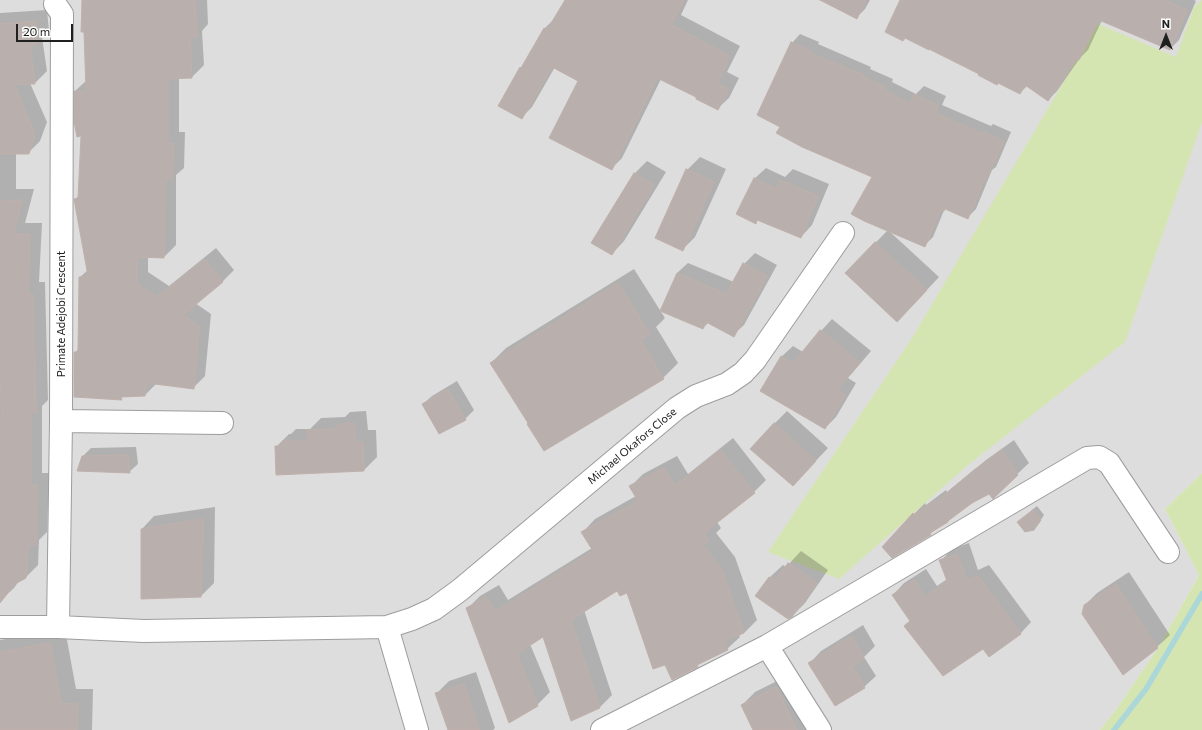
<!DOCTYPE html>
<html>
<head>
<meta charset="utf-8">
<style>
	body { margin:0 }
	#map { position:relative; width:1202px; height:730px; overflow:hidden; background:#f0ebe7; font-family:Commissioner,sans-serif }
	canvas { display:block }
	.north { position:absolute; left:1146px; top:16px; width:40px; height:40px; -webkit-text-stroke:3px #fff; paint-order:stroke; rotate:0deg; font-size:11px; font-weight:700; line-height:16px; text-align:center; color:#202020 }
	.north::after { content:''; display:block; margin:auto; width:14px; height:18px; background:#202020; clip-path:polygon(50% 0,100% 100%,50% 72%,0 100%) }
	.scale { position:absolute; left:16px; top:24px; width:57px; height:18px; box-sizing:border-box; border:2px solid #202020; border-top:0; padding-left:5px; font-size:12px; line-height:14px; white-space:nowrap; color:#202020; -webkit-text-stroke:3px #fff; paint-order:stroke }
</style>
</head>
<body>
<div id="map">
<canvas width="1202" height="730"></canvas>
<div class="north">N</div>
<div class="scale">20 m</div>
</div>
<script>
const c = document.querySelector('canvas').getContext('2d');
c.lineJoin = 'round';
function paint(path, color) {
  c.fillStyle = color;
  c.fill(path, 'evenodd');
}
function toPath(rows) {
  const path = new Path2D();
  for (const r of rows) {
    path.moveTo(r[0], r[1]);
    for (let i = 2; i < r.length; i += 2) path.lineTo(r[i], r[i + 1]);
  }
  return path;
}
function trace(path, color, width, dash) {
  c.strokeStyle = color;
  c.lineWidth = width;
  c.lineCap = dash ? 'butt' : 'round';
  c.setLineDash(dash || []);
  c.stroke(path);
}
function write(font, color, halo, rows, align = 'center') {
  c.font = font + ' Commissioner,sans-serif';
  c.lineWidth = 3.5;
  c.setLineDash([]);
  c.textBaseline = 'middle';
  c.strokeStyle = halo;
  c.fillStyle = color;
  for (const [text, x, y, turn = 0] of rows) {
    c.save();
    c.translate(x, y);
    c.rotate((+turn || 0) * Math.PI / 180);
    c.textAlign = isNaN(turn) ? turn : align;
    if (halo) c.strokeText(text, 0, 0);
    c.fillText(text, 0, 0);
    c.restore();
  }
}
paint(toPath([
	[0,0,1202,0,1202,473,1165,509,1199,575,1158,648,1117,708,1100,730,0,730]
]), '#dedddd');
paint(toPath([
	[1202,0,1202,122,1125,342,968,465,839,579,768,552,912,338,1098,24,1176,57,1194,7],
	[1202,473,1202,730,1100,730,1117,708,1158,648,1199,575,1165,509]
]), '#d5e5b2');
paint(toPath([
	[83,0,207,0,208,24,202,31,204,65,192,77,179,78,179,132,185,132,184,168,176,175,176,245,164,257,148,256,148,272,169,286,216,248,234,270,223,281,195,303,211,314,205,376,193,388,157,383,145,395,124,396,121,398,75,353,79,348,80,277,88,270,76,199,79,195,82,135,75,91,87,80],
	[567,0,688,0,681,15,740,46,727,72,739,78,729,98,718,108,698,97,661,79,622,158,612,168,579,81,555,67,532,107,521,118,499,106,521,68,525,64,544,29,555,18],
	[821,0,870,0,865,9,856,18],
	[901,0,1194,0,1196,1,1179,40,1170,49,1102,20,1088,50,1080,58,1057,91,1048,100,1027,86,1020,93,980,73],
	[47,10,49,31,42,37,47,71,35,83,30,83,47,122,40,141,28,153,16,153,16,189,34,189,25,223,42,223,39,282,45,282,48,400,42,406,42,473,49,473,47,532,39,540,38,565,26,577,19,581,14,588,1,600,0,600,0,13],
	[800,34,819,42,818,44,871,67,870,69,893,79,892,82,916,94,924,86,946,96,942,105,991,126,993,124,1011,132,996,167,992,170,976,209,968,217,945,208,933,237,925,245,889,231,939,277,910,308,846,273,888,230,873,177,781,126,792,43],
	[700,157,726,169,695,237,683,249,687,170],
	[647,161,666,172,624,241,612,254,593,243,635,173],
	[766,168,785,177,793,169,829,184,812,225,801,237,758,219,755,222,754,179],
	[755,253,777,265,744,325,733,335,709,322,703,328,661,310,677,273,688,263,734,282,744,264],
	[634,269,665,318,656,327,678,363,663,378,529,423,491,363,506,348],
	[832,319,871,351,848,378,856,383,836,417,825,428,781,357,793,346,803,352,821,331],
	[457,381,474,410,465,419,423,404,432,396],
	[366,411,368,430,376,430,377,457,364,470,277,474,276,447,289,434,291,434,296,429,310,429,321,418,345,417,350,412],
	[787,411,828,448,793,485,774,424],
	[733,438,766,480,754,492,717,522,721,528,716,533,735,557,757,620,744,633,739,634,740,637,727,649,702,661,697,666,665,664,628,591,618,590,584,610,612,695,599,708,544,636,530,644,550,692,537,705,467,609,480,596,499,585,508,600,592,548,583,532,595,519,636,496,630,487,643,474,677,456,688,474],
	[1014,440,1029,463,993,497,989,493,972,502,937,528,929,535,914,514,925,503,926,505,946,490,947,492,986,460],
	[136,447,138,464,129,472,82,457,91,448],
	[1037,506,1044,515,1038,524,1022,518],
	[215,507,214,583,201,596,142,529,154,516],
	[969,543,978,570,989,565,1031,622,1020,634,984,648,910,621,893,595,904,583,926,569,937,586,947,579,941,561,952,549],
	[801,551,828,570,805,603,792,616,756,596,770,577,783,565,786,567],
	[1129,572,1170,635,1157,647,1084,606,1097,593],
	[863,625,875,646,864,657,876,676,864,687,836,705,810,663,821,651],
	[65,629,76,689,93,689,92,730,0,730,0,640],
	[476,672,495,728,493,730,449,730,436,694,449,681],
	[789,675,812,724,806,730,755,730,742,705,755,692]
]), '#0003');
trace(toPath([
	[1114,730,1146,689,1202,594]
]), '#acd7d9', 5.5);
const building = toPath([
	[82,0,195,0,197,37,190,37,192,78,168,79,168,143,174,144,172,180,165,180,164,258,137,257,137,284,157,297,204,259,223,282,183,315,199,326,194,389,147,383,145,396,121,397,122,400,74,397,74,352,78,352,79,277,88,276,74,199,78,198,81,136,77,137,74,122,74,91,86,91,84,32,81,32,82,0],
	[565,0,684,0,671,25,730,56,717,83,729,89,718,110,696,99,696,97,657,78,612,170,549,138,578,81,552,67,522,119,498,106,520,67,521,68,544,28,547,30,565,0],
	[820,0,866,0,857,19,820,0],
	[900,0,1164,0,1187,10,1170,50,1099,20,1079,60,1077,59,1048,101,1025,85,1020,94,998,83,997,85,978,75,979,74,929,49,929,50,905,38,903,41,885,32,900,0],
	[36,21,37,44,30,44,35,84,14,84,35,134,29,154,0,154,0,24,36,21],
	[791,42,811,51,810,53,864,75,863,77,886,87,884,90,910,104,914,94,938,105,935,113,983,134,984,132,1004,141,987,177,986,176,968,219,945,209,944,211,941,209,925,247,864,221,851,214,872,177,802,147,776,133,780,127,757,115,791,42],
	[686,169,714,182,683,251,655,238,686,169],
	[634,173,654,185,612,255,591,243,634,173],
	[754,178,777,189,780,180,818,196,801,238,757,220,756,224,736,214,754,178],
	[22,200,13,234,30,234,28,294,33,294,36,413,31,413,31,485,37,485,36,545,28,544,26,578,15,584,0,603,0,422,2,422,0,375,0,201,22,200],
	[875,242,927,290,897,322,845,273,875,242],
	[743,263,767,276,734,337,706,322,703,329,660,311,677,273,726,294,743,263],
	[618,283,650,334,640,340,664,379,544,451,527,424,528,423,490,363,618,283],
	[820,330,860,363,837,390,846,395,825,429,760,391,781,356,793,363,820,330],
	[448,389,466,420,439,434,422,404,448,389],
	[354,423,356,443,363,442,364,471,276,475,275,446,282,446,282,441,308,441,307,430,336,429,336,425,354,423],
	[774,423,816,461,793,486,750,449,774,423],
	[720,450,755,493,704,533,709,541,703,545,722,570,744,633,724,641,728,650,697,665,698,667,672,680,665,665,653,669,627,593,620,596,617,591,571,620,600,708,571,721,543,637,517,654,538,706,509,723,466,608,486,597,495,612,593,551,581,532,638,501,629,486,664,468,675,486,720,450],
	[1002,450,1018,475,994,498,993,499,989,494,972,503,948,521,948,522,930,533,931,535,929,536,892,558,882,547,913,513,915,515,934,500,936,502,974,470,1002,450],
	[128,455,130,473,77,471,82,456,128,455],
	[1033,510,1041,520,1034,530,1025,532,1017,522,1033,510],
	[203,519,201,597,141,599,141,529,203,519],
	[957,554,967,580,978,576,1021,634,989,657,983,649,943,676,904,626,910,621,892,595,914,580,925,597,947,581,939,560,957,554],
	[788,563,817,583,792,617,788,619,755,596,769,577,775,580,788,563],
	[1116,584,1158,648,1123,675,1082,614,1084,605,1116,584],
	[852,636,864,659,852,666,865,688,835,706,808,663,852,636],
	[50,643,61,703,78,704,77,730,0,730,0,652,50,643],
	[464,684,479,730,448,730,435,693,464,684],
	[776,687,797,730,753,730,741,705,776,687]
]);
paint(building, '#b9b0ad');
trace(building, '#c0b0ab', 1);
const minor = toPath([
	[55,4,62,14,61,421,58,627],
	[61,421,222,423],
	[0,627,58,627,144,631,387,627,412,619,434,609,460,590,677,408,696,396,727,384,743,373,755,360,843,233],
	[387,627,417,730],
	[767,646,820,730],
	[602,730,767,646,1087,458,1099,457,1109,463,1168,552]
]);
trace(minor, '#9d9d9d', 24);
trace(minor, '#fff', 22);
write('11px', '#202020', '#fff', [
	["Primate Adejobi Crescent",61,314,-90],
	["Michael Okafors Close",632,446,-40]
]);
</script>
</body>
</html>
